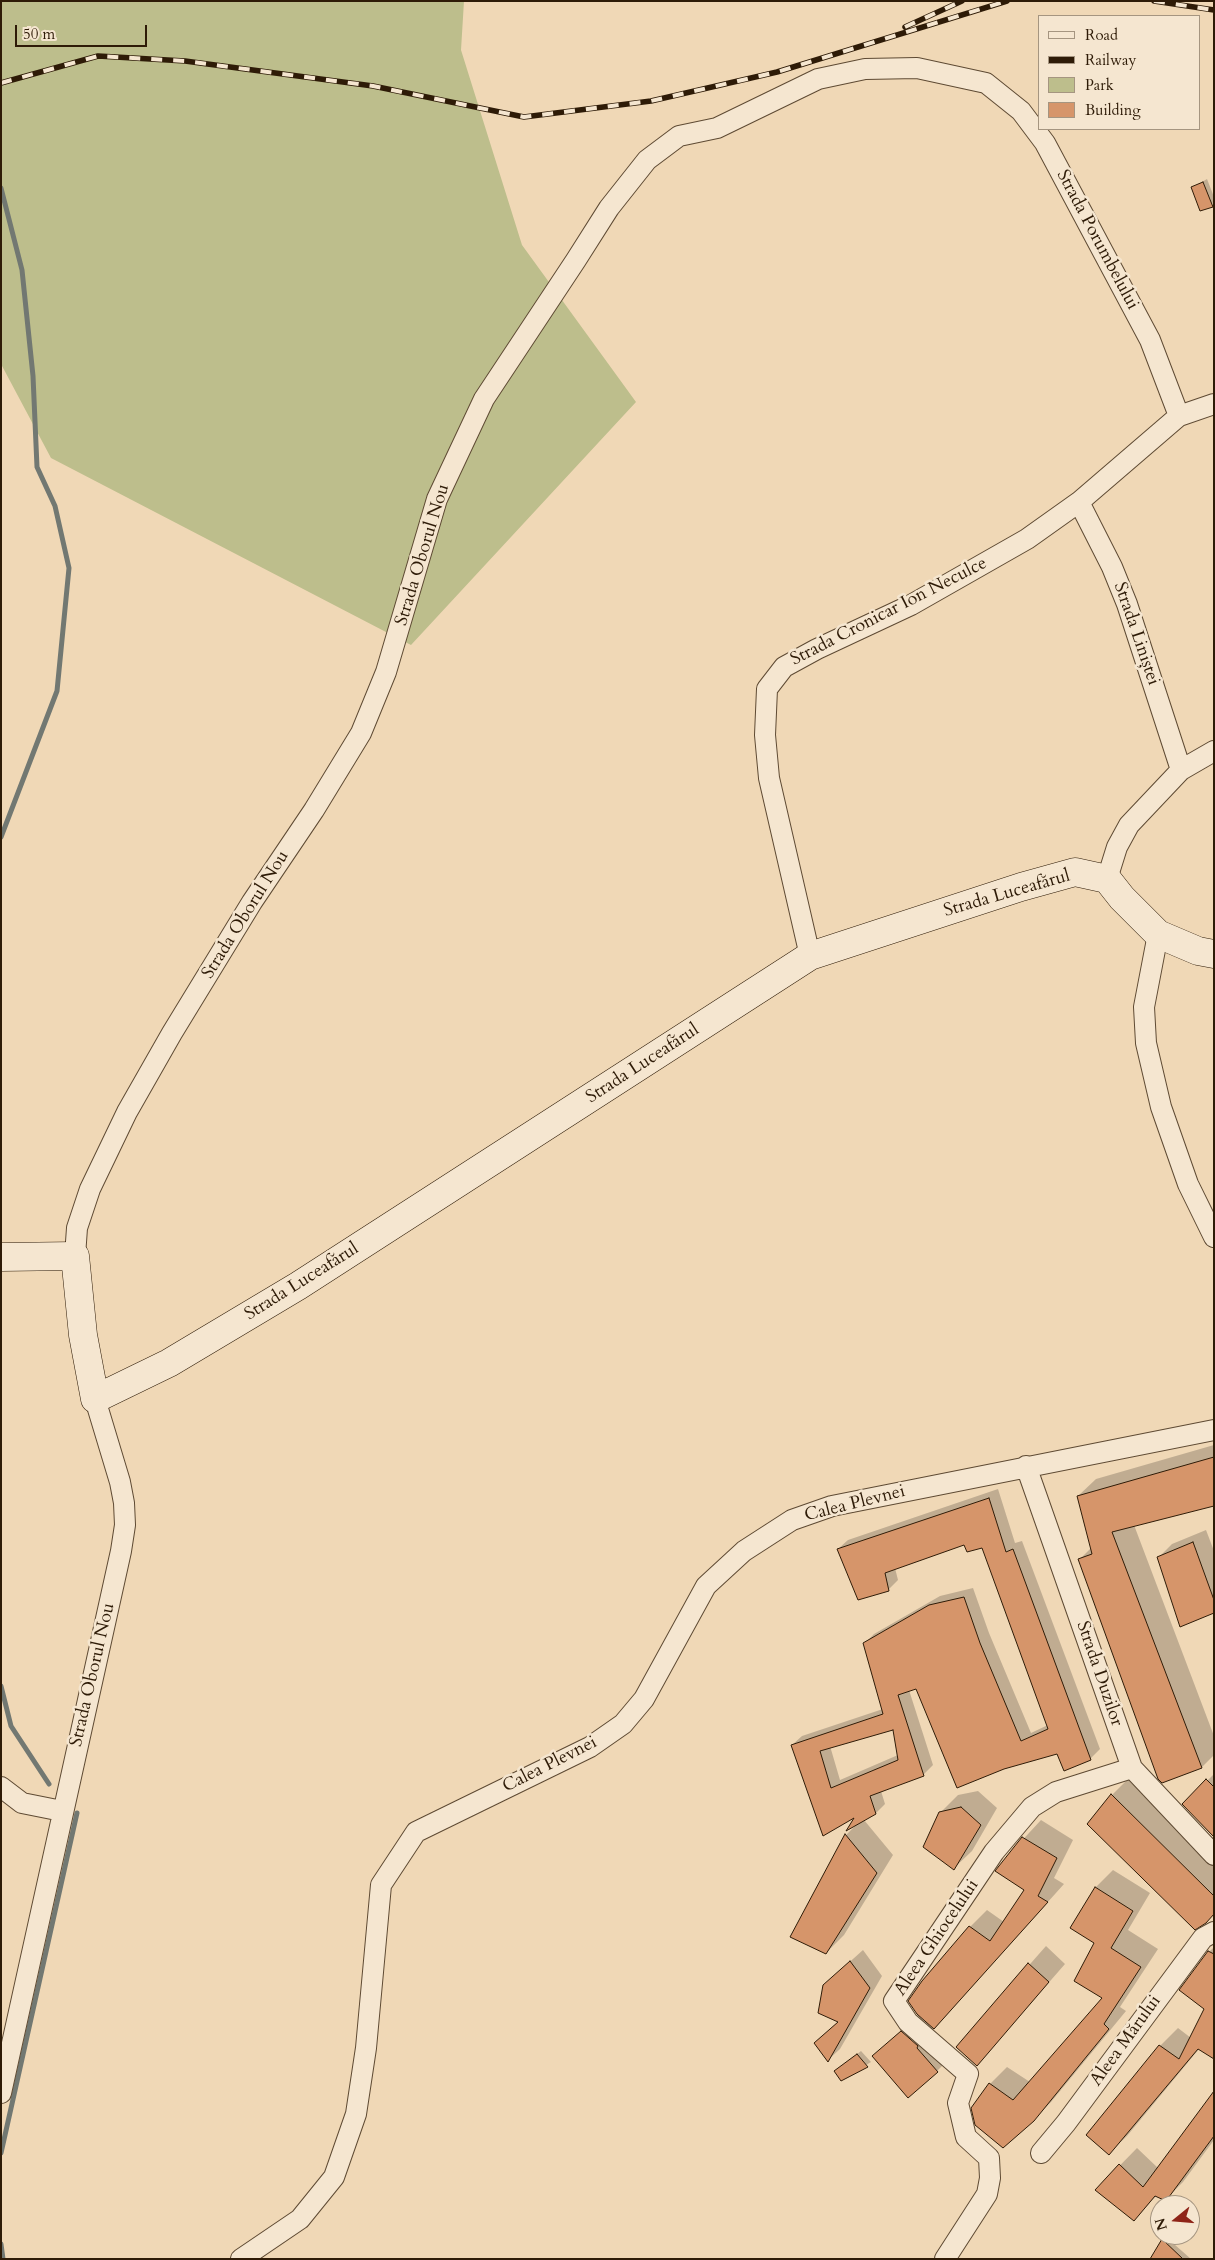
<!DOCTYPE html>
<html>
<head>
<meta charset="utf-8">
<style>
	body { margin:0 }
	#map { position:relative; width:1215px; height:2260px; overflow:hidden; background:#f0d8b6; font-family:Cardo,serif }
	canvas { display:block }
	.frame { position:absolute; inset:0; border:2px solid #2e1b07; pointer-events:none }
	.legend { position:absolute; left:1038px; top:15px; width:162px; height:115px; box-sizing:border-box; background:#f5e6d0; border:1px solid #a59580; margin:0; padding:6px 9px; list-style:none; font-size:15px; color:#2e1b07 }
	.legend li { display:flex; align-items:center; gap:10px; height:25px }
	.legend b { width:25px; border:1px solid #a59580 }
	.north { position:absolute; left:1150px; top:2195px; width:50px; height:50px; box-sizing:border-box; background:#f5e6d0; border:1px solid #a59580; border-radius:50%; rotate:253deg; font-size:14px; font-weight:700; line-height:20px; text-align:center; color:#2e1b07 }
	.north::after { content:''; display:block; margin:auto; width:18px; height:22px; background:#8f2418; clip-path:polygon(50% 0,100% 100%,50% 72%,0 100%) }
	.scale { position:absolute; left:15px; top:25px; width:132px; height:22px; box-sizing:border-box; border:2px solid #2e1b07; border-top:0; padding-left:6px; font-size:15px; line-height:18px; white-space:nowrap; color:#2e1b07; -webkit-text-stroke:4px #f5e6d0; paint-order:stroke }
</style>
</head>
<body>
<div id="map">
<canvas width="1215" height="2260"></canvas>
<div class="frame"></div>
<ul class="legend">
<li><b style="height:6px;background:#f5e6d0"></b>Road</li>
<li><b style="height:6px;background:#2e1b07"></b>Railway</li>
<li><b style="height:14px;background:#bdbe8c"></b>Park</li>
<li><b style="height:14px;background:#d6956a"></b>Building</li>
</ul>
<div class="north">N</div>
<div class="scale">50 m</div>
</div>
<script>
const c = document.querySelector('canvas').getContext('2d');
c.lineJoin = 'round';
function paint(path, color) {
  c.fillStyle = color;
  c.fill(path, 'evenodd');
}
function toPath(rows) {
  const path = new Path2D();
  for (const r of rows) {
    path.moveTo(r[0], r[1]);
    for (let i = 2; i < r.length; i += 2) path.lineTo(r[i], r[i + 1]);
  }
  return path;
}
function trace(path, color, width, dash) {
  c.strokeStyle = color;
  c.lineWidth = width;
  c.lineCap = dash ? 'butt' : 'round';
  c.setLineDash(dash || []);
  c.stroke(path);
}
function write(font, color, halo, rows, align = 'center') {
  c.font = font + ' Cardo,serif';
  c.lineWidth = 5;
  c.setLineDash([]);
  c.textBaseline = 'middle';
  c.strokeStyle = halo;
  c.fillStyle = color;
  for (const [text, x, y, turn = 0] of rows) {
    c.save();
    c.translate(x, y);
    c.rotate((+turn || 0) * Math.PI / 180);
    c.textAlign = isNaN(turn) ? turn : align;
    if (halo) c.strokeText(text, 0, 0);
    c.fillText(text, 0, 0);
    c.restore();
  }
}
paint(toPath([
	[1,1,464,1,461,50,522,245,636,402,411,645,51,458,1,364]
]), '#bdbe8c');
paint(toPath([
	[1207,179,1214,197,1212,206,1192,188],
	[1214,1445,1214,1504,1134,1525,1214,1736,1214,1755,1202,1767,1080,1559,1092,1547,1078,1496,1096,1479],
	[998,1489,1015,1543,1022,1541,1100,1749,1090,1759,1058,1752,1004,1768,916,1687,909,1690,933,1765,923,1775,881,1791,885,1804,876,1813,864,1820,893,1855,844,1935,826,1953,792,1936,846,1835,855,1826,857,1815,823,1834,792,1745,802,1736,883,1709,864,1644,874,1634,940,1596,973,1588,989,1633,1031,1733,1048,1725,982,1546,965,1543,895,1568,898,1580,888,1590,838,1549,848,1540],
	[894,1729,898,1755,840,1780,830,1746],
	[1206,1530,1214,1551,1214,1612,1159,1557,1172,1544],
	[1214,1774,1214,1834,1184,1804],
	[1129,1778,1214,1862,1214,1913,1112,1795],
	[978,1791,997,1808,972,1851,954,1868,940,1813,958,1795],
	[1041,1820,1073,1840,1054,1878,1064,1884,933,2030,954,2054,937,2071,874,2056,919,2014,970,1927,987,1910,1004,1922,1025,1890,1004,1860],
	[1113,1870,1150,1893,1128,1930,1158,1949,1120,2007,1126,2011,1051,2102,1033,2120,990,2084,1007,2067,1030,2082,1104,1998,1096,1942,1072,1928,1096,1887],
	[1046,1946,1065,1964,977,2065,957,2047],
	[1214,1947,1214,2058,1199,2049,1127,2136,1109,2153,1088,2135,1160,2046,1178,2028,1191,2038,1205,2009,1209,1952],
	[863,1950,882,1976,840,2049,828,2060,816,2043,839,2021,824,1985],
	[861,2051,871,2062,842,2080,835,2071],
	[1214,2101,1214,2140,1183,2182,1166,2199,1157,2195,1134,2220,1096,2190,1137,2148,1158,2168],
	[1166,2237,1191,2259,1152,2259]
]), '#0003');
trace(toPath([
	[1,188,22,270,33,376,37,467,55,506,69,568,57,691,1,837],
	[1,1686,11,1726,49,1784],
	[1,2153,77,1813],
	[1,2244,3,2259]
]), '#727872', 5);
const building = toPath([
	[1203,182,1213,207,1200,211,1191,187,1203,182],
	[1214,1457,1214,1506,1112,1532,1202,1768,1162,1783,1158,1779,1078,1559,1092,1554,1077,1496,1214,1457],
	[989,1498,1006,1552,1013,1549,1091,1760,1064,1771,1057,1754,1004,1769,957,1788,916,1689,898,1695,924,1776,870,1796,876,1814,846,1831,854,1818,823,1836,791,1745,883,1714,863,1643,929,1605,964,1597,980,1643,1021,1741,1048,1729,982,1548,967,1552,964,1545,885,1573,889,1591,858,1600,837,1549,989,1498],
	[893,1730,898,1760,831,1788,820,1751,893,1730],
	[1193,1542,1214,1600,1214,1613,1180,1627,1157,1557,1193,1542],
	[1206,1779,1214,1787,1214,1837,1182,1804,1206,1779],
	[1111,1794,1214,1896,1214,1914,1206,1923,1195,1930,1087,1824,1111,1794],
	[961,1807,981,1825,954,1870,923,1847,939,1812,961,1807],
	[845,1834,877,1873,826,1954,790,1937,845,1834],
	[1022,1837,1057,1858,1038,1896,1048,1902,934,2029,917,2014,908,2001,922,1981,969,1926,990,1941,1024,1890,995,1871,1022,1837],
	[1095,1887,1133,1911,1111,1948,1141,1967,1104,2024,1109,2029,1034,2121,1003,2148,975,2125,971,2108,989,2083,1013,2100,1102,1998,1074,1981,1094,1943,1070,1928,1095,1887],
	[1208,1951,1214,1954,1214,2059,1198,2049,1109,2155,1086,2135,1159,2045,1179,2059,1204,2009,1179,1990,1208,1951],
	[850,1961,870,1988,828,2062,814,2043,838,2022,818,2013,823,1985,850,1961],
	[1028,1963,1049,1982,977,2066,956,2047,1028,1963],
	[901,2031,918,2046,917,2048,938,2072,908,2098,872,2056,901,2031],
	[857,2054,868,2067,841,2081,834,2071,857,2054],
	[1214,2091,1214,2136,1166,2201,1155,2196,1134,2221,1095,2190,1119,2164,1143,2187,1214,2091],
	[1162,2239,1183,2259,1150,2259,1162,2239]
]);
paint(building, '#d6956a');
trace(building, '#2e1b07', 1);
const street = toPath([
	[1079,502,1112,567,1127,604,1181,770],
	[1107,879,1117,847,1129,825,1181,770,1214,751],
	[1158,934,1144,1007,1146,1043,1161,1107,1188,1184,1214,1237],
	[810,956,769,778,765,735,767,689,784,667,817,649,911,605,1027,539,1079,502,1179,416,1214,404],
	[75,1256,77,1228,90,1189,127,1112,172,1033,252,902,314,810,361,733,386,672,437,499,484,399,576,260,609,208,647,160,679,136,717,128,818,79,865,69,917,68,986,83,1021,111,1045,143,1150,340,1179,416],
	[1026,1466,1132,1768,1214,1855],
	[1,1787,22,1803,62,1811],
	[1,2093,121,1551,125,1525,124,1503,120,1482,95,1399],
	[1041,2153,1066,2123,1203,1938,1214,1932],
	[241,2259,300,2219,334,2177,356,2114,366,2048,381,1885,416,1832,590,1747,623,1724,644,1699,706,1586,744,1551,792,1520,832,1506,1214,1430],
	[945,2259,987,2194,990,2178,989,2158,966,2137,958,2103,968,2074,908,2022,894,2001,994,1852,1032,1807,1056,1792,1132,1768]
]);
const secondary = toPath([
	[1,1257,75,1256,83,1335,95,1399,169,1363,298,1286,810,956,1021,887,1075,872,1107,879,1122,898,1158,934,1198,951,1214,954]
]);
trace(street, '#5e4a33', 22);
trace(secondary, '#2e1b07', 29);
trace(street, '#f5e6d0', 20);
trace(secondary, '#f5e6d0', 28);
const rail = toPath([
	[1154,1,1214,10],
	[905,27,962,1],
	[1,83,98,56,185,61,373,86,524,117,651,101,777,72,1007,1]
]);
trace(rail, '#2e1b07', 5.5);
trace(rail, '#f5e6d0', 4, [11]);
write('18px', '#2e1b07', '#f5e6d0', [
	["Strada Porumbelului",1097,240,62],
	["Strada Oborul Nou",423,555,-73],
	["Strada Cronicar Ion Neculce",889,612,-27],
	["Strada Liniștei",1136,634,71],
	["Strada Luceafărul",1007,894,-16],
	["Strada Oborul Nou",246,915,-58],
	["Strada Luceafărul",643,1064,-33],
	["Strada Luceafărul",302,1282,-32],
	["Calea Plevnei",855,1504,-14],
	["Strada Duzilor",1099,1674,71],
	["Strada Oborul Nou",93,1675,-77],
	["Calea Plevnei",550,1765,-27],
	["Aleea Ghiocelului",937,1938,-56],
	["Aleea Mărului",1126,2041,-54]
]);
</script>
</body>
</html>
